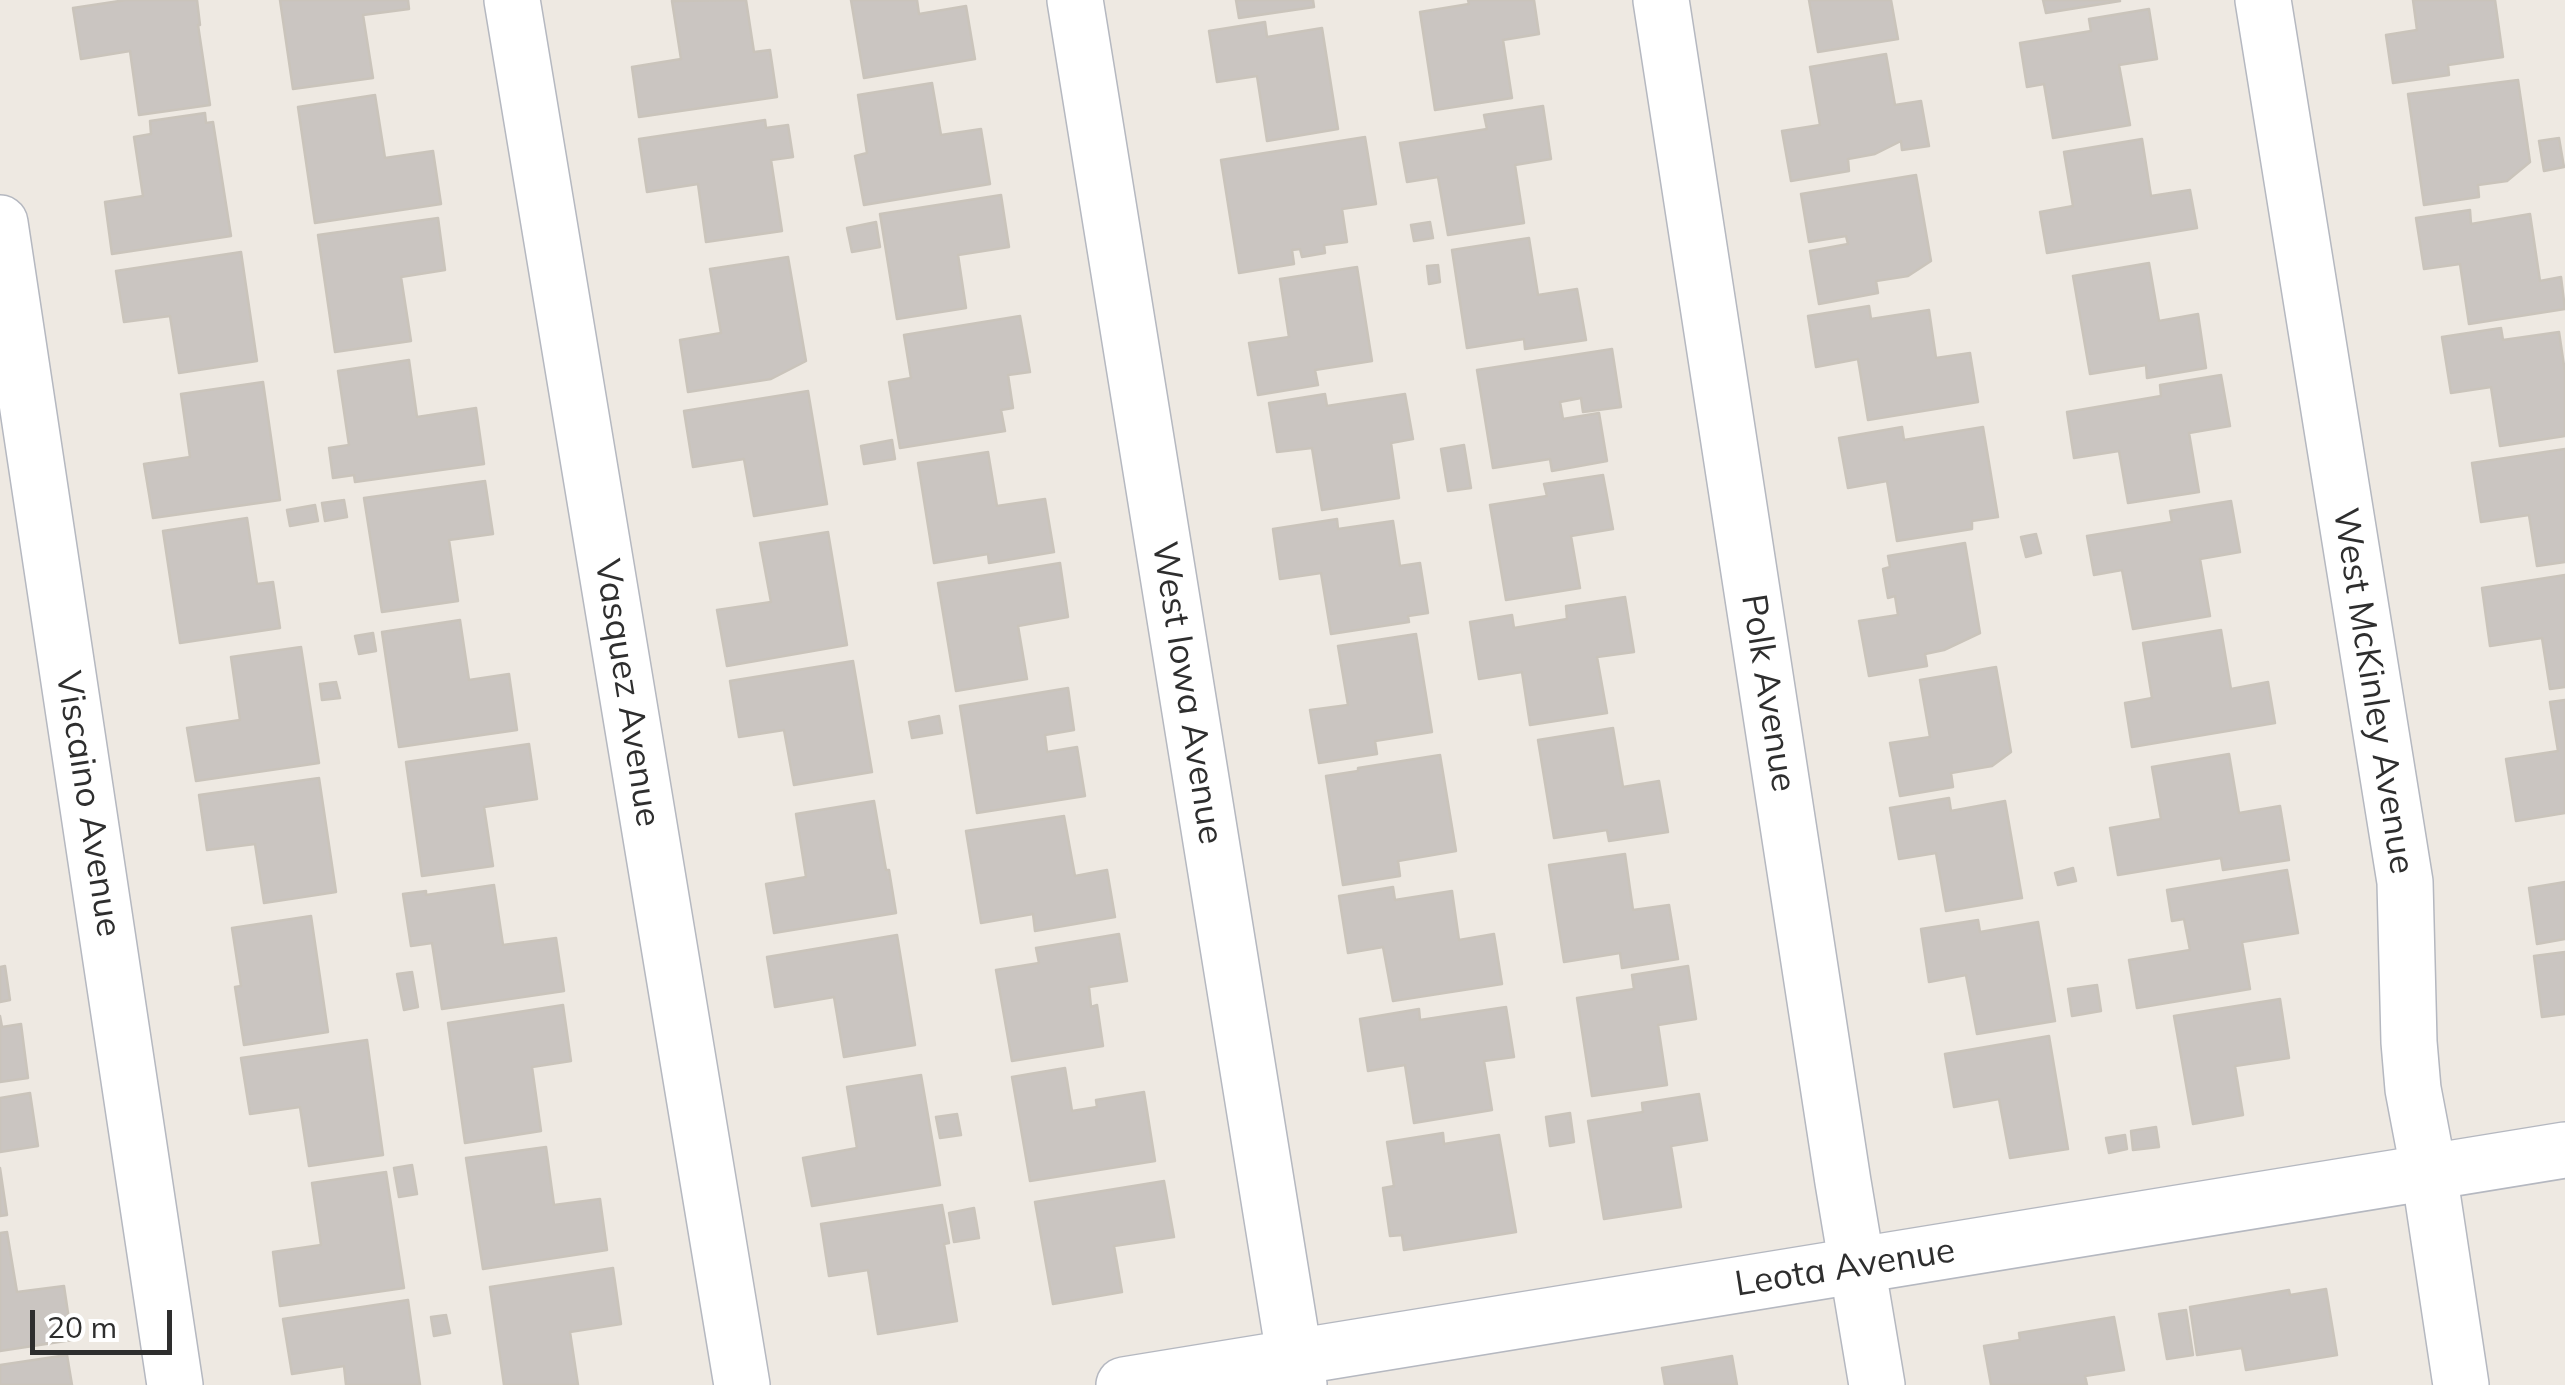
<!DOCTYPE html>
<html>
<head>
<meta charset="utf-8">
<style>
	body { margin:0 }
	#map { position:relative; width:2565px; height:1385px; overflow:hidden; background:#eee9e2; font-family:Mulish,sans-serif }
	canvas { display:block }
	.scale { position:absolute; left:30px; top:1310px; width:142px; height:45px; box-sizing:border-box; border:5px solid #2e2e2e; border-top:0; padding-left:12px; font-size:30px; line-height:35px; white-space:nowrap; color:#2e2e2e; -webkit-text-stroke:8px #fff; paint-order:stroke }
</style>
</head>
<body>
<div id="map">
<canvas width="2565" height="1385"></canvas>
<div class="scale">20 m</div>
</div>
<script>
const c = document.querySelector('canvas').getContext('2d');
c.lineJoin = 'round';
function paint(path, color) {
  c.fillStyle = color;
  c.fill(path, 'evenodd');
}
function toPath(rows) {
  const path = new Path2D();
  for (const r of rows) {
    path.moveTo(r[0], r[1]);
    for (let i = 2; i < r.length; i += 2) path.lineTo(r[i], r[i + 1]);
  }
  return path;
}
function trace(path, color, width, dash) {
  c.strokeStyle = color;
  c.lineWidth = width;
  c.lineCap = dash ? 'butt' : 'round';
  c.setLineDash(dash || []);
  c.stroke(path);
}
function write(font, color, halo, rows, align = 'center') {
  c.font = font + ' Mulish,sans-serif';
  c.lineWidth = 8;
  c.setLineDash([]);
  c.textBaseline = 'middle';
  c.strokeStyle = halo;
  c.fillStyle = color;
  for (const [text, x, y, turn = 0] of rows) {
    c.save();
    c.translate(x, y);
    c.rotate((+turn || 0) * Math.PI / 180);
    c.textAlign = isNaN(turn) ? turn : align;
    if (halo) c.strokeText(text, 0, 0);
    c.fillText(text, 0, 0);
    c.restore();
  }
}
const building = toPath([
	[126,0,197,0,200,25,198,25,210,105,139,115,130,51,81,59,73,8,126,0],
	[280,0,408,0,409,9,363,15,373,78,293,89,280,0],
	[746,0,754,52,770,50,777,97,639,117,632,67,681,59,672,1,746,0],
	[851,0,917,0,919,14,966,6,975,59,864,78,851,0],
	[1236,0,1313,0,1314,7,1239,18,1236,0],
	[1468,0,1534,0,1539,34,1503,40,1512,98,1435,110,1420,12,1469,4,1468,0],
	[1809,0,1891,0,1898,39,1818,52,1809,0],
	[2043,0,2119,0,2120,1,2046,13,2043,0],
	[2413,0,2495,0,2503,57,2448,65,2449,75,2393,83,2386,35,2417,30,2413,0],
	[2149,9,2157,59,2119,65,2130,125,2053,138,2044,84,2027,87,2020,43,2091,31,2089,19,2149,9],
	[1265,22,1267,37,1322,28,1338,129,1267,141,1257,76,1217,82,1209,31,1265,22],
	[1886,54,1895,105,1921,101,1929,146,1902,150,1901,141,1875,154,1848,159,1849,171,1791,181,1782,131,1820,125,1810,67,1886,54],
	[2518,80,2530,162,2507,181,2478,185,2479,197,2424,205,2408,94,2518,80],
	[932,83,941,135,981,129,990,184,864,205,855,156,867,153,858,95,932,83],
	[375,95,385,158,433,151,441,204,315,223,298,107,375,95],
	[1543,106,1551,159,1515,165,1524,223,1448,235,1438,177,1407,182,1400,143,1487,129,1484,115,1543,106],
	[205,113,206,123,213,122,231,236,112,254,105,202,143,196,134,137,151,134,150,121,205,113],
	[765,120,766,128,788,125,793,157,771,160,782,231,706,242,698,184,647,192,639,139,765,120],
	[1365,137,1376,204,1342,209,1347,242,1324,245,1325,253,1302,257,1300,249,1292,250,1294,264,1239,273,1221,160,1365,137],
	[2559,138,2564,167,2544,171,2539,141,2559,138],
	[2142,139,2151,196,2190,190,2197,228,2047,253,2040,212,2073,206,2064,152,2142,139],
	[1916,175,1931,261,1908,276,1876,281,1878,293,1819,304,1810,251,1848,244,1846,236,1809,242,1801,194,1916,175],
	[1001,195,1009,247,958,255,966,308,897,319,880,214,1001,195],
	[2470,210,2471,224,2530,214,2540,281,2561,277,2565,309,2469,324,2460,264,2424,269,2416,218,2470,210],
	[438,218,445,270,401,277,411,341,335,352,318,235,438,218],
	[876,222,880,247,852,252,847,228,876,222],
	[1430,222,1433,238,1414,241,1411,225,1430,222],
	[1529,238,1538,295,1577,289,1586,340,1525,349,1524,339,1467,348,1452,250,1529,238],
	[241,252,257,361,179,373,170,316,124,322,116,271,241,252],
	[788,257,806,361,771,379,688,392,680,340,721,333,710,269,788,257],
	[2149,263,2159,321,2198,314,2206,368,2147,378,2146,365,2090,374,2073,276,2149,263],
	[1438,265,1440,282,1429,284,1427,266,1438,265],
	[1357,267,1372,361,1315,370,1318,385,1258,395,1249,343,1289,337,1280,279,1357,267],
	[1869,306,1871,319,1929,310,1936,358,1970,353,1978,402,1868,420,1858,359,1816,367,1808,316,1869,306],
	[1020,316,1030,372,1008,375,1013,408,1001,410,1005,431,900,448,889,382,911,378,904,335,1020,316],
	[2501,328,2503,340,2559,332,2565,372,2565,436,2500,446,2491,387,2451,393,2442,337,2501,328],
	[1612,349,1621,407,1583,412,1581,398,1560,402,1563,419,1599,413,1607,461,1552,471,1550,459,1493,468,1477,370,1612,349],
	[409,360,417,417,476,408,484,464,355,482,354,475,333,478,329,448,349,445,338,371,409,360],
	[2221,375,2230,426,2189,433,2199,492,2128,503,2119,451,2074,458,2067,412,2161,396,2160,385,2221,375],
	[263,382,280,500,153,518,144,464,190,457,181,394,263,382],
	[808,391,827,504,754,516,744,459,693,467,684,411,808,391],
	[1325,394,1327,406,1405,394,1413,439,1391,443,1399,498,1322,510,1312,448,1277,452,1269,403,1325,394],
	[1902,427,1904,440,1983,427,1998,517,1972,521,1972,529,1897,541,1887,481,1848,488,1839,438,1902,427],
	[892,440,895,459,864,464,861,446,892,440],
	[1464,445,1471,488,1448,491,1441,449,1464,445],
	[2565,449,2565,562,2537,566,2529,515,2481,522,2472,463,2565,449],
	[988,452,997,506,1045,499,1054,552,989,563,988,554,934,563,918,463,988,452],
	[1603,475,1613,529,1571,536,1580,588,1506,600,1490,505,1547,496,1544,484,1603,475],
	[485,481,493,534,449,540,458,601,382,612,364,498,485,481],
	[344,500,347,517,325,521,322,503,344,500],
	[2231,501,2240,552,2200,559,2210,616,2133,629,2122,570,2094,575,2087,536,2172,522,2170,511,2231,501],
	[315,505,318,521,290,526,287,510,315,505],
	[247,518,257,584,273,582,280,628,180,643,163,531,247,518],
	[1337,519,1338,529,1393,521,1400,566,1420,563,1428,613,1408,616,1409,622,1331,634,1321,573,1280,579,1273,529,1337,519],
	[828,532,847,645,727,666,717,610,771,602,760,543,828,532],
	[2036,534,2041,553,2026,557,2021,537,2036,534],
	[1965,543,1980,633,1944,650,1925,654,1927,666,1869,676,1859,621,1898,615,1895,596,1888,598,1883,569,1890,567,1888,556,1965,543],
	[1060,563,1068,617,1018,626,1027,679,956,691,938,583,1060,563],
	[2565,575,2565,687,2550,689,2542,638,2490,646,2482,588,2565,575],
	[1625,597,1634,652,1597,657,1607,713,1530,725,1522,672,1479,679,1470,622,1512,615,1514,628,1567,619,1566,606,1625,597],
	[460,620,469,680,509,674,517,730,399,747,382,632,460,620],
	[2221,630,2231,689,2268,682,2275,723,2132,747,2125,703,2152,698,2143,643,2221,630],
	[373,633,376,651,359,654,355,636,373,633],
	[1416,634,1432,732,1375,741,1377,754,1319,763,1310,710,1348,705,1338,646,1416,634],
	[301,647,319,763,196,781,187,728,240,720,231,657,301,647],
	[853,661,872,772,794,785,784,730,739,737,730,681,853,661],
	[1996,667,2011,752,1992,766,1951,773,1953,787,1900,796,1890,743,1930,737,1920,680,1996,667],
	[336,682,340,698,322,700,320,684,336,682],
	[1068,688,1074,730,1045,735,1047,752,1077,747,1085,796,977,813,960,706,1068,688],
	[2565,700,2565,813,2516,821,2506,759,2558,751,2550,702,2565,700],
	[939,716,942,733,912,738,909,722,939,716],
	[1613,728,1623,787,1659,781,1668,832,1609,841,1607,830,1554,838,1538,740,1613,728],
	[529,744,537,799,484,807,493,866,422,876,406,762,529,744],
	[2229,754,2239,813,2280,806,2289,860,2223,870,2221,858,2118,875,2110,828,2161,819,2152,767,2229,754],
	[1440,755,1456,851,1398,861,1400,876,1343,885,1326,776,1358,771,1358,768,1440,755],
	[319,778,336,892,264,903,255,844,207,850,199,795,319,778],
	[1949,798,1951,811,2005,801,2022,898,1946,911,1936,853,1899,859,1890,808,1949,798],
	[874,801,886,870,889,870,896,913,774,933,766,884,806,877,796,814,874,801],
	[1064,816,1075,876,1107,870,1115,917,1035,931,1033,914,981,923,966,831,1064,816],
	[1625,854,1633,910,1669,905,1678,959,1622,968,1620,953,1564,962,1549,865,1625,854],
	[2073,868,2076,881,2058,885,2055,873,2073,868],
	[2287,870,2298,933,2242,942,2250,989,2137,1008,2129,960,2190,950,2184,919,2172,921,2167,890,2287,870],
	[2565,882,2565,939,2537,944,2529,888,2565,882],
	[494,885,503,945,556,938,564,991,442,1009,432,943,411,946,403,894,426,891,426,895,494,885],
	[1393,887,1395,900,1452,891,1459,940,1494,934,1502,984,1393,1001,1383,947,1348,953,1339,896,1393,887],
	[311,916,328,1032,244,1045,235,987,241,986,232,928,311,916],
	[1978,920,1980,932,2038,922,2055,1021,1977,1034,1966,975,1929,982,1921,929,1978,920],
	[1119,934,1127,981,1089,987,1091,1007,1097,1005,1103,1046,1012,1061,996,970,1039,963,1036,948,1119,934],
	[897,935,915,1045,844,1057,834,997,775,1007,767,957,897,935],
	[2565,952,2565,1014,2542,1017,2534,956,2565,952],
	[5,966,10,1000,0,1002,0,967,5,966],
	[1688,966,1696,1019,1658,1025,1667,1085,1592,1096,1577,998,1634,989,1632,975,1688,966],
	[412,972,418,1007,404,1010,397,974,412,972],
	[2097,985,2101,1011,2072,1016,2068,989,2097,985],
	[2280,999,2289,1058,2235,1066,2243,1115,2193,1124,2174,1016,2280,999],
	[563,1005,571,1061,532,1067,541,1131,465,1143,448,1023,563,1005],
	[1506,1007,1514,1057,1484,1061,1492,1110,1414,1123,1405,1065,1368,1071,1360,1019,1419,1009,1420,1020,1506,1007],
	[0,1016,2,1027,21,1024,28,1078,0,1082,0,1016],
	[2049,1036,2068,1149,2010,1158,1999,1099,1954,1107,1945,1054,2049,1036],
	[367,1040,383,1155,309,1166,300,1107,250,1114,241,1058,367,1040],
	[1065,1068,1072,1111,1097,1107,1096,1100,1144,1092,1155,1161,1030,1181,1012,1077,1065,1068],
	[921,1075,940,1185,812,1206,803,1158,857,1148,847,1087,921,1075],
	[30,1093,38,1146,0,1152,0,1098,30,1093],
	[1699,1094,1707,1140,1671,1146,1681,1207,1604,1219,1588,1121,1643,1112,1642,1103,1699,1094],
	[1570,1113,1574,1142,1550,1146,1546,1117,1570,1113],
	[957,1114,961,1135,940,1138,936,1117,957,1114],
	[2156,1127,2159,1147,2133,1150,2131,1131,2156,1127],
	[1443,1133,1444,1144,1499,1135,1516,1232,1404,1250,1402,1235,1390,1236,1383,1188,1394,1186,1387,1142,1443,1133],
	[2125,1135,2127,1149,2109,1153,2106,1138,2125,1135],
	[546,1147,554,1205,600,1199,607,1250,483,1269,466,1158,546,1147],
	[412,1165,417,1194,399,1197,394,1168,412,1165],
	[0,1168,7,1215,0,1216,0,1168],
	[386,1172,404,1288,280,1306,273,1252,321,1245,312,1183,386,1172],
	[1164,1181,1174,1237,1114,1246,1122,1292,1053,1304,1035,1202,1164,1181],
	[942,1205,949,1243,944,1244,957,1321,878,1334,868,1270,829,1276,821,1224,942,1205],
	[974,1208,979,1238,954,1242,949,1213,974,1208],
	[7,1232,17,1292,64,1286,72,1340,0,1351,0,1233,7,1232],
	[613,1268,621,1324,570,1332,578,1385,504,1385,490,1287,613,1268],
	[2326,1289,2337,1355,2246,1370,2242,1348,2197,1355,2190,1307,2289,1290,2290,1295,2326,1289],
	[408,1300,420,1385,346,1385,344,1366,292,1374,283,1319,408,1300],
	[2186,1310,2193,1355,2167,1359,2159,1314,2186,1310],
	[446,1315,450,1333,434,1336,431,1317,446,1315],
	[2114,1317,2124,1370,2085,1376,2087,1385,1991,1385,1984,1346,2020,1340,2019,1333,2114,1317],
	[67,1355,72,1385,0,1385,0,1365,67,1355],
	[1732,1356,1737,1385,1665,1385,1662,1368,1732,1356]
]);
paint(building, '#cac5c1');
trace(building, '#cac4bb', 2.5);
const minor = toPath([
	[512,0,742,1385],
	[1661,0,1843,1182,1877,1385],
	[2263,0,2405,882,2409,1042,2413,1089,2429,1173,2461,1385],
	[0,223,175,1385]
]);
const tertiary = toPath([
	[1075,0,1299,1385],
	[1124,1385,2565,1150]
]);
trace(minor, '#b5b8c0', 58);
trace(tertiary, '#b5b8c0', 58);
trace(minor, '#fff', 55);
trace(tertiary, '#fff', 55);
write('35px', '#2e2e2e', '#fff', [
	["West McKinley Avenue",2373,691,81],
	["Vasquez Avenue",627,693,81],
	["West Iowa Avenue",1187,693,81],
	["Polk Avenue",1768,693,81],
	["Viscaino Avenue",88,804,81],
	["Leota Avenue",1845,1268,-9]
]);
</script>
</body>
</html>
